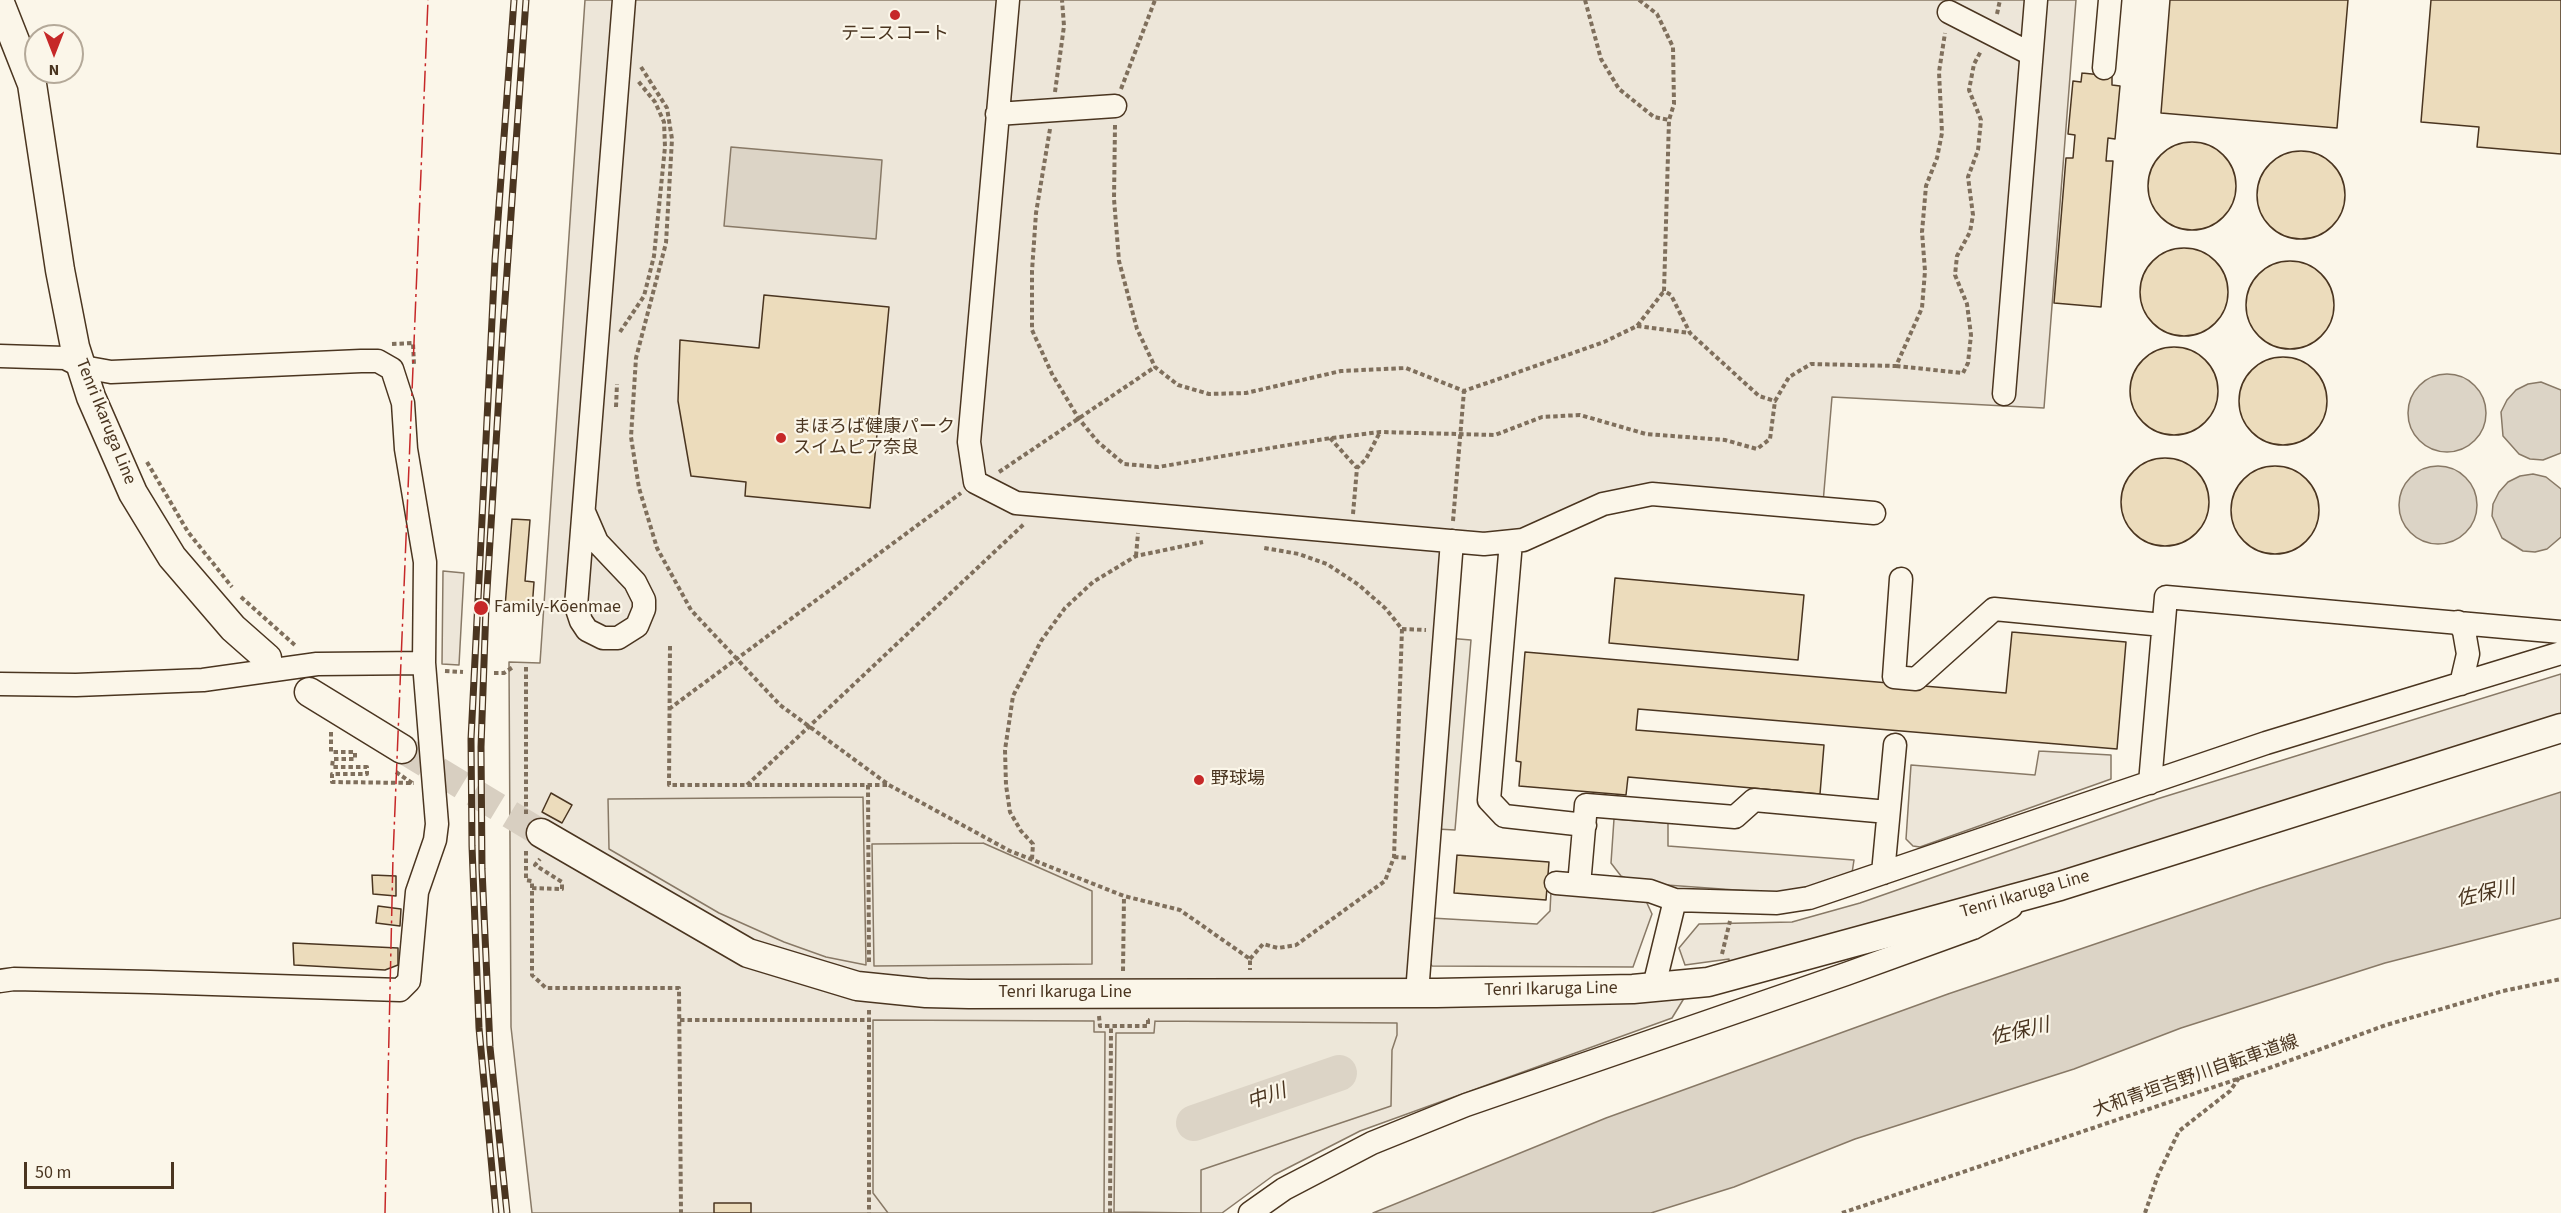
<!DOCTYPE html>
<html>
<head>
<meta charset="utf-8">
<style>
	body { margin:0 }
	#map { position:relative; width:2561px; height:1213px; overflow:hidden; background:#fbf6e9; font-family:"Source Sans 3",sans-serif }
	canvas { display:block }
	.north { position:absolute; left:24px; top:24px; width:60px; height:60px; box-sizing:border-box; background:#fbf6e9; border:2px solid #b4a999; border-radius:50%; rotate:180deg; font-size:16px; font-weight:700; line-height:24px; text-align:center; color:#4a3520 }
	.north::after { content:''; display:block; margin:auto; width:21px; height:27px; background:#c62828; clip-path:polygon(50% 0,100% 100%,50% 72%,0 100%) }
	.scale { position:absolute; left:24px; top:1162px; width:150px; height:27px; box-sizing:border-box; border:3px solid #4a3520; border-top:0; padding-left:8px; font-size:18px; line-height:21px; white-space:nowrap; color:#4a3520; -webkit-text-stroke:4px #fbf6e9; paint-order:stroke }
</style>
</head>
<body>
<div id="map">
<canvas width="2561" height="1213"></canvas>
<div class="north">N</div>
<div class="scale">50 m</div>
</div>
<script>
const c = document.querySelector('canvas').getContext('2d');
c.lineJoin = 'round';
function paint(path, color) {
  c.fillStyle = color;
  c.fill(path, 'evenodd');
}
function toPath(rows) {
  const path = new Path2D();
  for (const r of rows) {
    if (r.length === 3) {
      path.moveTo(r[0] + r[2], r[1]);
      path.arc(r[0], r[1], r[2], 0, 2 * Math.PI);
      continue;
    }
    path.moveTo(r[0], r[1]);
    for (let i = 2; i < r.length; i += 2) path.lineTo(r[i], r[i + 1]);
  }
  return path;
}
function trace(path, color, width, dash) {
  c.strokeStyle = color;
  c.lineWidth = width;
  c.lineCap = dash ? 'butt' : 'round';
  c.setLineDash(dash || []);
  c.stroke(path);
}
function write(font, color, halo, rows, align = 'center') {
  c.font = font + ' "Source Sans 3","Noto Sans JP",sans-serif';
  c.lineWidth = 4.5;
  c.setLineDash([]);
  c.textBaseline = 'middle';
  c.strokeStyle = halo;
  c.fillStyle = color;
  for (const [text, x, y, turn = 0] of rows) {
    c.save();
    c.translate(x, y);
    c.rotate((+turn || 0) * Math.PI / 180);
    c.textAlign = isNaN(turn) ? turn : align;
    if (halo) c.strokeText(text, 0, 0);
    c.fillText(text, 0, 0);
    c.restore();
  }
}
const green = toPath([
	[585,0,2076,0,2044,408,1832,397,1823,503,1649,487,1533,528,1505,534,1466,533,1435,637,1406,1002,1686,995,1672,1018,1360,1131,1274,1175,1222,1213,532,1213,511,1027,509,662,540,663,585,0],
	[443,571,464,573,459,665,442,664,443,571],
	[2561,674,2561,716,2050,880,1730,967,1729,959,1685,965,1679,948,1699,924,1792,922,1860,903,2157,799,2561,674],
	[2039,751,2111,755,2111,779,1920,847,1913,846,1906,839,1911,765,2035,775,2039,751],
	[1614,819,1668,823,1668,846,1854,860,1852,873,1804,889,1777,893,1639,883,1621,876,1611,863,1614,819],
	[1551,891,1646,901,1652,914,1633,967,1432,966,1428,959,1431,918,1537,924,1550,911,1551,891]
]);
paint(green, '#ede6d9');
trace(green, '#887966', 1.5);
const parking = toPath([
	[1435,637,1471,640,1455,830,1419,828,1435,637],
	[863,797,866,965,826,957,784,942,719,913,609,849,608,799,863,797],
	[983,843,1092,891,1092,964,874,966,872,844,983,843],
	[873,1020,1094,1021,1094,1032,1105,1032,1104,1213,888,1213,873,1193,873,1020],
	[1155,1021,1397,1023,1397,1035,1392,1050,1391,1106,1201,1170,1201,1213,1114,1212,1116,1033,1154,1033,1155,1021]
]);
paint(parking, '#ede7d9');
trace(parking, '#887966', 1.5);
const water = toPath([
	[731,147,882,160,876,239,724,226,731,147],
	[2447,413,39],
	[2541,382,2561,390,2561,453,2543,460,2530,459,2519,454,2503,436,2501,412,2507,400,2516,390,2528,384,2541,382],
	[2438,505,39],
	[2533,474,2546,477,2561,489,2561,537,2547,549,2535,552,2523,551,2502,538,2492,516,2493,504,2499,492,2508,482,2520,476,2533,474],
	[2561,792,2561,918,2385,963,2181,1028,2074,1069,1855,1139,1734,1187,1651,1213,1373,1213,1606,1118,1948,994,2260,888,2561,792]
]);
paint(water, '#dcd4c6');
trace(water, '#887966', 1.5);
trace(toPath([
	[1194,1123,1339,1073]
]), '#dcd4c6', 36);
const building = toPath([
	[2170,0,2348,0,2337,128,2161,113,2170,0],
	[2431,0,2561,0,2561,154,2477,147,2479,127,2421,122,2431,0],
	[2082,73,2112,76,2112,85,2120,86,2115,139,2108,138,2106,161,2113,161,2101,307,2054,303,2066,158,2073,158,2075,135,2068,134,2073,81,2081,82,2082,73],
	[2192,186,44],
	[2301,195,44],
	[2184,292,44],
	[2290,305,44],
	[764,295,889,307,870,508,745,496,746,482,691,476,678,401,680,340,759,348,764,295],
	[2174,391,44],
	[2283,401,44],
	[2165,502,44],
	[2275,510,44],
	[512,519,530,520,525,581,534,582,532,609,505,607,512,519],
	[1615,578,1804,595,1798,660,1609,643,1615,578],
	[2012,632,2126,642,2117,749,1638,709,1636,730,1824,745,1820,794,1628,777,1626,795,1519,786,1521,762,1516,761,1525,652,2006,693,2012,632],
	[551,793,572,805,562,823,542,812,551,793],
	[1457,855,1549,862,1546,900,1454,893,1457,855],
	[372,875,396,876,396,896,373,894,372,875],
	[378,906,401,909,400,926,376,923,378,906],
	[293,943,398,948,398,965,385,970,294,965,293,943],
	[714,1203,751,1203,751,1213,714,1213,714,1203]
]);
paint(building, '#ecdcbc');
trace(building, '#4a3520', 1.5);
trace(toPath([
	[402,749,541,833]
]), '#d8cfc1', 28, [28, 14]);
const minor = toPath([
	[1008,0,969,442,975,482,1016,503,1484,544,1523,540,1603,504,1652,494,1874,513],
	[1949,12,2031,54],
	[2104,68,2110,0],
	[997,114,1115,106],
	[0,356,65,358,83,367,111,372,361,361,378,361,392,369,403,403,406,449,425,562,424,663,437,824,435,840,417,892,409,981,400,990,150,982,14,979,0,981],
	[2004,394,2036,0],
	[584,512,597,542,635,582,644,600,644,609,637,626,618,638,603,638,587,630,581,621,576,606,624,0],
	[1511,542,1489,800,1504,816,1585,825],
	[1901,579,1894,677,1916,679,1994,609,2163,625],
	[2458,622,2464,631,2468,654,2461,684],
	[0,684,76,685,203,680,317,664,424,663],
	[2150,783,2166,597,2561,632],
	[1883,873,1895,745],
	[1556,883,1650,891,1675,900,1777,903,1809,898,2266,743,2561,653],
	[1579,885,1586,805,1735,817,1754,800,1888,812],
	[1654,986,1675,900],
	[1417,993,1452,541],
	[1250,1213,1284,1189,1372,1143,1466,1105,1846,974,1973,928,2011,907]
]);
const major = toPath([
	[0,3,32,84,60,270,75,347,91,397,133,493,172,557,233,628,267,658],
	[309,692,402,749],
	[541,833,748,953,857,986,926,993,969,994,1437,993,1633,989,1708,982,2060,886,2561,728]
]);
trace(minor, '#4a3520', 25);
trace(major, '#4a3520', 31);
trace(toPath([
	[1585,0,1601,59,1619,89,1654,117,1669,120],
	[1639,0,1657,14,1673,47,1674,104,1669,120,1664,291,1671,295,1690,333,1759,396,1775,401,1789,377,1811,364,1896,366,1922,308,1925,271,1922,232,1926,186,1937,158,1942,133,1939,72,1945,33],
	[1997,14,2000,0],
	[641,67,667,108,672,139,666,243,636,358,631,437,639,488,657,548,691,610,780,705,889,785,1010,851,1124,896,1180,910,1250,959,1250,970],
	[1121,89,1155,0],
	[1055,92,1064,26,1062,0],
	[1115,125,1114,199,1119,261,1137,329,1155,367,1178,385,1209,394,1246,393,1341,371,1406,368,1464,391,1604,342,1637,326,1664,291],
	[1050,129,1036,213,1032,271,1032,330,1052,374,1079,419,1098,442,1124,464,1158,467,1324,439,1380,432,1495,435,1542,417,1580,415,1646,434,1725,440,1757,449,1770,439,1775,401],
	[1637,326,1690,333],
	[620,332,644,296,654,256,665,147,664,122,655,102,638,81],
	[392,344,413,343,414,365],
	[1896,366,1963,373,1968,363,1971,335,1967,304,1955,275,1957,256,1970,232,1973,215,1968,177,1978,150,1981,120,1969,90,1974,64,1981,51],
	[616,407,617,384],
	[1330,438,1357,468],
	[147,462,188,532,232,587],
	[999,472,1155,367],
	[1353,514,1357,468,1366,459,1380,432],
	[1453,521,1464,391],
	[1136,556,1138,533],
	[241,597,296,646],
	[1402,629,1426,630],
	[670,646,669,785,888,785],
	[526,667,526,817],
	[445,671,463,672],
	[494,673,504,673,513,667],
	[669,709,961,493],
	[331,732,331,752,355,752,355,759,333,759,332,767,367,767,367,774,332,774,332,782,414,783],
	[396,772,412,783],
	[747,785,1024,524],
	[868,785,869,963],
	[526,851,526,880,532,881,532,975,546,988,679,988,681,1213],
	[1394,857,1408,858],
	[1032,859,1033,844,1021,831,1010,812,1006,785,1005,750,1013,696,1041,641,1065,608,1093,582,1136,556,1203,542],
	[532,888,562,889,562,882,535,865,540,859],
	[1722,954,1730,921],
	[1250,959,1263,944,1278,948,1296,945,1385,881,1394,857,1402,629,1386,609,1359,585,1327,564,1299,554,1264,548],
	[1123,971,1124,896],
	[869,1010,869,1213],
	[1099,1016,1100,1026,1148,1026,1148,1020,1145,1019],
	[680,1020,869,1020],
	[1110,1213,1111,1026],
	[1842,1213,2264,1070,2386,1025,2503,991,2561,979],
	[2145,1213,2158,1175,2179,1131,2230,1091,2239,1078]
]), '#7f6f5c', 4, [4.5, 3]);
trace(minor, '#fbf6e9', 22);
trace(major, '#fbf6e9', 28);
const rail = toPath([
	[496,1213,479,1028,472,846,471,739,495,260,514,0],
	[507,1213,490,1047,482,869,481,747,486,607,503,329,526,0]
]);
trace(rail, '#4a3520', 7);
trace(rail, '#fbf6e9', 4.5, [14]);
trace(toPath([
	[385,1213,393,857,428,0]
]), '#c62828', 1.5, [21, 4.5, 3, 4.5]);
for (const [x, y, r, color] of [
	[895,15,6,"#c62828"],
	[781,438,6,"#c62828"],
	[481,608,8,"#c62828"],
	[1199,780,6,"#c62828"]
]) {
  const dot = new Path2D();
  dot.arc(x, y, r, 0, 2 * Math.PI);
  c.fillStyle = color;
  c.fill(dot);
  trace(dot, '#fbf6e9', 2);
}
write('18px', '#4a3520', '#fbf6e9', [
	["テニスコート",895,35,"center"],
	["まほろば健康パーク",793,428],
	["スイムピア奈良",793,449],
	["Family-Kōenmae",494,608],
	["野球場",1211,780]
], 'left');
write('18px', '#4a3520', '#fbf6e9', [
	["Tenri Ikaruga Line",105,422,68],
	["Tenri Ikaruga Line",2025,895,-16],
	["Tenri Ikaruga Line",1551,990,-1],
	["Tenri Ikaruga Line",1065,993],
	["大和青垣吉野川自転車道線",2196,1077,-19]
]);
write('italic 20px', '#4a3520', '#fbf6e9', [
	["佐保川",2486,895,-13],
	["佐保川",2020,1033,-13],
	["中川",1267,1098,-19]
]);
</script>
</body>
</html>
